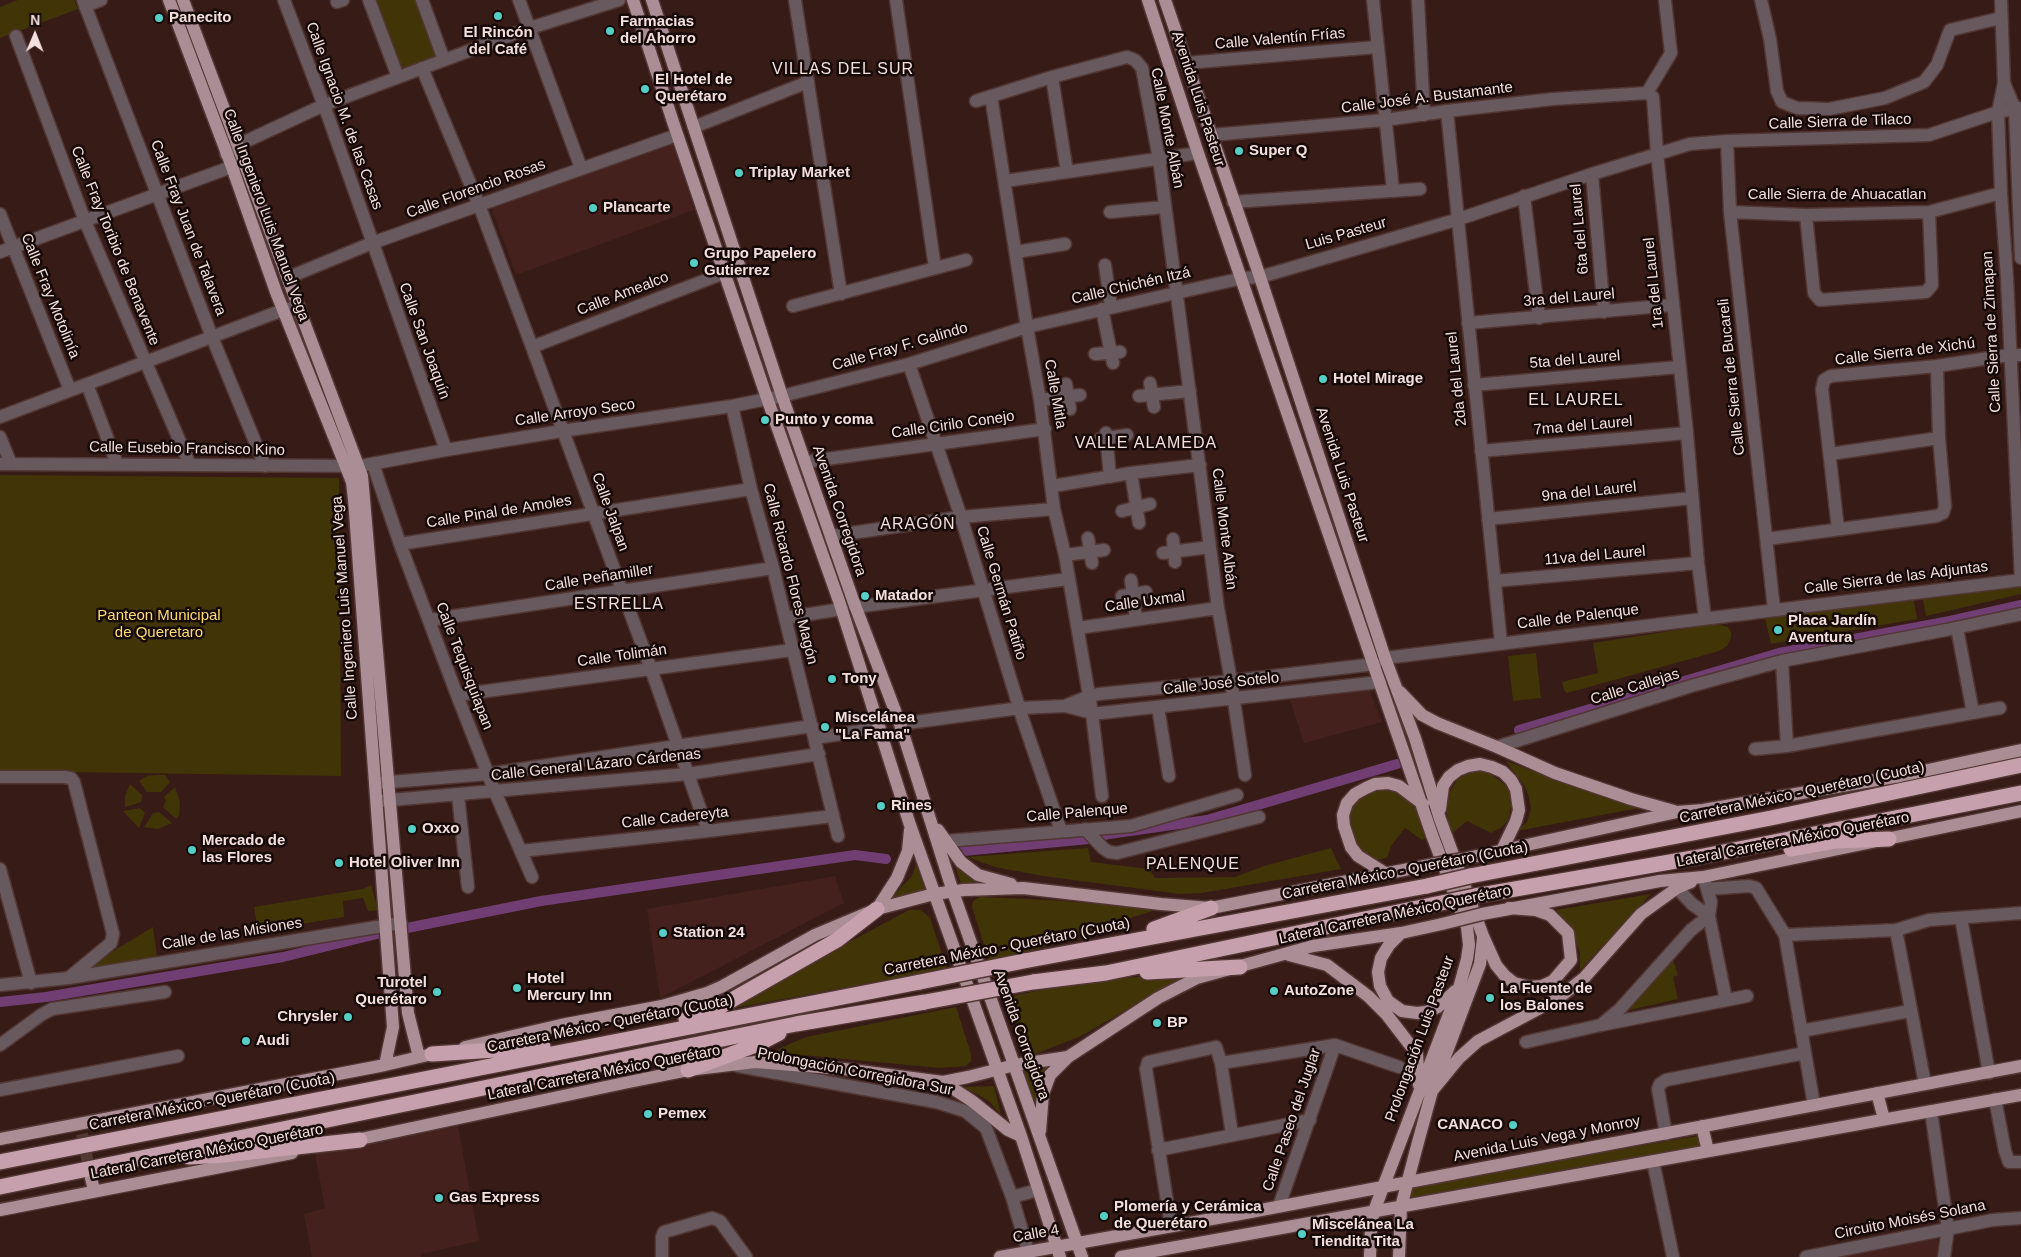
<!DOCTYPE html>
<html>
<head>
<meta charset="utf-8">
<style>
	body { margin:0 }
	#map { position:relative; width:2021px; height:1257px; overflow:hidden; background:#371b17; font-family:Helvetica,sans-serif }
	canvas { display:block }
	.north { position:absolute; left:10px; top:10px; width:50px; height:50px; -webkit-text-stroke:4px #160a08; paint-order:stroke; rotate:1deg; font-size:14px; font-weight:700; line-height:20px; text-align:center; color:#f3dfdc }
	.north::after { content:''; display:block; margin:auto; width:18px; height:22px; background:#f3dfdc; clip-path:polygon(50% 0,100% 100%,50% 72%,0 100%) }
</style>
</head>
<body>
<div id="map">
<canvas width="2021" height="1257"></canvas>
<div class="north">N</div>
</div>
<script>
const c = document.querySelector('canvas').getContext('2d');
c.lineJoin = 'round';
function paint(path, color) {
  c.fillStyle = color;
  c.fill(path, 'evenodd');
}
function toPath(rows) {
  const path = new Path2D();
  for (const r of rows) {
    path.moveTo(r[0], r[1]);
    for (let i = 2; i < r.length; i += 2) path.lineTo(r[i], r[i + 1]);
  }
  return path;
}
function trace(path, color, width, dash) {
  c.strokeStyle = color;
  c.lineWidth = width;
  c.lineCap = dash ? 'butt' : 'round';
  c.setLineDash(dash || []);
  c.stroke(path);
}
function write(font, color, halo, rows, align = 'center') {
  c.font = font + ' Helvetica,sans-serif';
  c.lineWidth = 5;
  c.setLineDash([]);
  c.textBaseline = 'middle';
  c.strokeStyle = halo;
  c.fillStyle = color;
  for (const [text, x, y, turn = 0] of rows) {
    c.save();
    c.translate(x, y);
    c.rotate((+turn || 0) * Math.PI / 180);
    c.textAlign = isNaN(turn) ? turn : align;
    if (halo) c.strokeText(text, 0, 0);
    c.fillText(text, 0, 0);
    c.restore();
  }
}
paint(toPath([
	[673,144,694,210,516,275,491,207],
	[1369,689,1382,722,1304,743,1290,700],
	[835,876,844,903,660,998,647,909],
	[458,1126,479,1241,421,1254,421,1257,312,1257,304,1214,325,1208,315,1154],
	[1934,1238,1938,1241,1937,1257,1839,1257]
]), '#44211c');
paint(toPath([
	[18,0,74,0,78,9,0,38,0,7],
	[372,0,418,0,438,57,400,72],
	[0,475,339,478,341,776,0,771],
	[2021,582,2021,594,1926,616,1922,594],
	[1913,595,1917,619,1771,644,1765,618,1737,623,1734,618],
	[1715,624,1728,627,1731,632,1731,638,1727,646,1719,651,1567,693,1564,690,1562,682,1598,673,1593,643],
	[1536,653,1541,698,1513,701,1508,656],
	[1506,761,1561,782,1639,808,1517,831,1527,822,1531,809,1529,797,1525,787],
	[1477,770,1489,773,1509,788,1512,800,1508,820,1502,827,1491,833,1467,821,1450,835,1446,806,1447,797,1458,779,1467,774],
	[156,775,165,775,170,782,161,792,147,792,139,781,147,776],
	[130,784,142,795,141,802,125,807,125,796],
	[1375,784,1411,793,1432,835,1422,840,1405,828,1391,846,1387,858,1367,862,1351,847,1347,803],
	[175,787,180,802,179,815,176,819,163,807,166,801,164,797],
	[140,808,145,813,139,828,123,811],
	[159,812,172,823,158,829,144,827,153,813],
	[1088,848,1091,862,1149,869,1155,878,1235,877,1264,866,1331,848,1341,869,1202,893,1180,894,1043,876,995,867,967,857],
	[954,863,968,873,1002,886,963,889],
	[916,864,926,893,888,902,912,876],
	[371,885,378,910,368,911,363,898,343,901,344,917,258,931,254,907,363,889],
	[1651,894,1580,970,1580,953,1575,938,1570,927,1556,910],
	[980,897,1050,900,1158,909,1037,949,989,960,972,907,973,901],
	[909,910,921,910,930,918,947,969,723,1010],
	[153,927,157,957,93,969,92,964],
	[1671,954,1678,975,1673,977,1678,999,1621,1012],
	[1185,976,1081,1036,1035,1054,1028,1052,1024,1046,1008,997,1099,978],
	[956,1007,971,1054,971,1061,966,1066,940,1068,771,1052,806,1037],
	[1052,1066,1039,1091,1034,1103,1021,1069],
	[994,1086,1001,1115,989,1101,964,1087],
	[1698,1136,1700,1140,1699,1146,1418,1199,1412,1200,1409,1197,1412,1185]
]), '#413507');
trace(toPath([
	[1519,730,1779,653,1950,621,2021,605],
	[963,851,1089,839,1109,834,1207,820,1397,764],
	[407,928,541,901,855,855,886,859],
	[0,1002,46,997,283,957,381,933]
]), '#713e74', 10);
trace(toPath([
	[82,1134,91,1178]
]), '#533835', 12, [12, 6]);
const minor = toPath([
	[83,0,212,337,265,466],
	[284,0,328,116,446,450],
	[369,0,398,77],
	[422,0,444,60],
	[519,0,581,168],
	[795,0,841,294],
	[896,0,935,268],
	[1373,0,1393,190],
	[1418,0,1424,115],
	[1761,0,1770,39,1777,91,1782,102,1797,108,1829,109,1885,98,1924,82,1937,65,1950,30,2001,18],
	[2001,0,2004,83,1998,112,2001,193,2007,278,2021,580],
	[337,2,343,0],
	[85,6,101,0],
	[16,36,85,221,190,465],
	[1186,63,1377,47],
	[422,68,479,205,532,347,651,669,708,831],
	[1052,77,1067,172],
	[2004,83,2015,109,2021,258],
	[1647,93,1653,97,1657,153,1687,433,1698,563,1705,618],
	[1647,93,1671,53,1665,0],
	[991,96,1027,327,1040,400,1054,509,1065,555,1092,713,1102,796],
	[976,101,1052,77,1127,57,1135,60,1142,68,1159,159,1218,608,1231,681,1245,775],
	[1447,111,1501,643],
	[694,127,808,82],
	[1211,135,1385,120,1447,111,1553,99,1647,93],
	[1727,141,1730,212,1774,609],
	[226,154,238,145,324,105,530,28,619,0],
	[1592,174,1604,312],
	[1005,181,1198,153],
	[1524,196,1539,318],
	[1233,202,1420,189],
	[1110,212,1165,207],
	[1730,212,1806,215,1929,212,2001,193],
	[0,214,70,390],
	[1806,215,1814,293,1820,300,1926,292,1932,285,1929,212],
	[0,252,242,163],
	[1016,252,1065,244],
	[1105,265,1111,307],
	[287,278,372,243,677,135],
	[793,306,966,260],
	[1102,309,1113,363],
	[1468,323,1673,305],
	[532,347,724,273],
	[1095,354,1120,352],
	[909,364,961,517,1023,720,1061,831],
	[1150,383,1154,407],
	[87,384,117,464],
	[1066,384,1070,409],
	[1474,385,1679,367],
	[1139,396,1190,391],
	[1040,400,1080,395],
	[732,406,751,489,773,568,838,836],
	[0,417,283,310,299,306],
	[1106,433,1110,477],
	[0,437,11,464],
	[1100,439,1127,435],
	[1481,451,1687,433],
	[1830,454,1939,438],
	[805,462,1045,429],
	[0,464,360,466,446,450,562,431,732,406,782,396,909,364,1027,327,1176,293,1243,278,1260,277,1459,219,1592,174,1690,144,1727,141,1929,135,1998,112,2021,108],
	[373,464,400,544,457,695,495,792,532,877],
	[1131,473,1139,523],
	[1053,486,1131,473,1200,465],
	[1122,511,1150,504],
	[1488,519,1692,498],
	[1838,529,1822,389,1824,380,1831,376,1937,366,2009,355,2021,355],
	[831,536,961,517,1054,509],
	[1088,538,1092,563],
	[1173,539,1175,562],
	[1767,539,1937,516,1943,513,1945,506,1939,438,1937,366],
	[400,544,751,489],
	[1163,553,1210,547],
	[1065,555,1104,550],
	[1131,580,1136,619],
	[1495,581,1698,563],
	[1122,596,1146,592],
	[855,607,1068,579],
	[785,618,842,609],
	[429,620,773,568],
	[1078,628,1218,608],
	[1957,628,1973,713],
	[1385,658,2021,580],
	[1782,661,1787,746],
	[457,695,792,650],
	[1065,706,1089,696,1099,694,1231,681,1375,664],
	[1158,707,1169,776],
	[900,724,1020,708,1065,706,1092,713,1101,713,1380,682],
	[815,738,880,728],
	[1497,747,1691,686,1782,661,1946,630,2021,614],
	[1755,749,1787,746,2000,708],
	[0,777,64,777,71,778,74,782,113,934,111,943,71,976],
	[378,783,488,774,812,726],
	[458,795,468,887],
	[379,801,688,774,819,754],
	[1085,829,1103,848,1109,852,1117,853,1259,817],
	[946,841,1131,826,1237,795],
	[521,851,708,831,833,816],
	[0,869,31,983],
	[1705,882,1711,902,1709,916,1726,1000],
	[1677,888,1692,904,1709,916],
	[1707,889,1749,886,1756,888,1785,935,1814,1105],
	[1961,918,1989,1073],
	[1896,930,1925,1084],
	[1785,935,1896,930,1929,920,2021,913],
	[0,985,69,978,401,923],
	[1602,1024,1620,1009,1691,930,1709,916],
	[1801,1031,1910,1011],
	[1526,1042,1601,1025,1747,996],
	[0,1045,41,1015,52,1009,165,992],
	[1221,1063,1335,1045,1399,1067],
	[738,1066,936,1102,965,1111,986,1128,1012,1197,1028,1251],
	[0,1090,178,1056],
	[1995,1099,2005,1151,2009,1162,2021,1162],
	[1931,1111,1948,1229,1944,1257],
	[1666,1134,1658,1089,1660,1084,1666,1080,1805,1053],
	[1158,1150,1310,1120],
	[1653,1161,1673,1257],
	[1012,1197,1038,1190],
	[1279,1206,1335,1045],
	[1171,1226,1146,1069,1148,1062,1216,1047,1221,1063,1232,1134],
	[662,1257,662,1237,664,1232,712,1218,720,1221,746,1257],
	[1806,1257,1993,1220,2021,1218]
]);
const major = toPath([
	[169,0,232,167,276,292,352,482,354,499,393,1027,385,1065],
	[183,0,362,476,408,1013,419,1057],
	[633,0,674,125,767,398,839,601,910,825,1021,1136,1060,1257],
	[652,0,782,396,853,600,900,724,953,892,1082,1257],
	[1148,0,1198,153,1432,835,1467,927,1469,945,1467,959,1459,988,1374,1211,1371,1226,1370,1257],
	[1165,0,1260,277,1385,658,1415,738,1440,819,1483,936,1496,965,1505,976,1514,983,1530,987,1542,986,1553,981,1571,960,1568,933,1550,915,1536,910,1509,908],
	[1400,692,1422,715,1437,723,1497,747,1555,773,1631,799,1674,811],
	[1440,809,1443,786,1449,777,1458,770,1468,766,1480,764,1492,767,1503,772,1511,780,1516,789,1519,810,1516,821,1502,850],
	[938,830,961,862,978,875,1011,884],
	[1463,859,1677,812,1703,810,1900,776,2021,750],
	[1385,873,1358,856,1351,847,1344,826,1343,815,1347,803,1355,794,1366,788,1375,784,1388,783,1399,786,1423,804],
	[877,909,897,878,908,851,910,830],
	[1482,914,1660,881,1703,877,2021,811],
	[1401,933,1389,945,1381,958,1378,972,1380,986,1388,1001,1402,1011,1417,1013,1426,1012,1438,1007,1455,991],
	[1289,955,1327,965,1368,996,1387,1015,1417,1054,1419,1085],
	[465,1047,561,1025,662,1006,707,993,721,987,815,935,877,909,934,894,964,890,1023,888,1161,904,1211,908,1419,867],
	[943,1082,972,1101,1008,1130,1021,1136],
	[1432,1091,1459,1058,1478,1041,1557,999,1584,978,1641,914,1677,888,1691,882],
	[1877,1093,1884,1119],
	[1702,1126,1708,1151],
	[1040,1131,1043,1094,1050,1075,1068,1057],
	[0,1139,385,1065,441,1052],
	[351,1141,624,1083,688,1070,755,1062,844,1069,943,1082,968,1077,1015,1065,1068,1057,1158,998,1197,978,1313,946,1401,933,1442,924],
	[91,1178,94,1190],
	[0,1210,292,1153],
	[1000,1257,1240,1214,2021,1066],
	[1121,1257,2021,1095],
	[1399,1257,1401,1207,1417,1146,1432,1091,1480,964,1483,938]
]);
const highway = toPath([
	[1791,849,1835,841,1889,839],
	[1470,876,1771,818,2021,765],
	[1475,896,1693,858,2021,793],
	[1154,929,1211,908],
	[1024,961,1427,886],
	[1147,972,1240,967],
	[1033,982,1106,973,1436,904],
	[686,1019,716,1009,837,940,877,909],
	[432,1054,543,1047],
	[688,1070,756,1045,779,1033],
	[189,1157,224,1155,360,1140],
	[0,1162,920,982],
	[0,1187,796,1024,925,1002]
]);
trace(minor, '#513633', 15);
trace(major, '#513633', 15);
trace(highway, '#513633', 18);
trace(minor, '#67595d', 12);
trace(major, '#ab8d96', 12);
trace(highway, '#c6a1ad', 15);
const majorBridge = toPath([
	[1419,867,1463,859],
	[1442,924,1482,914]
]);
const highwayBridge = toPath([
	[1427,886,1470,876],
	[1436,904,1475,896],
	[920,982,1024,961],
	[925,1002,1033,982]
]);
trace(majorBridge, '#513633', 15, []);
trace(highwayBridge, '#513633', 18, []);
trace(majorBridge, '#ab8d96', 12);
trace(highwayBridge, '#c6a1ad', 15);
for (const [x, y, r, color] of [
	[498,16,5,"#55cec6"],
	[159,18,5,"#55cec6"],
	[610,31,5,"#55cec6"],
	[645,89,5,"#55cec6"],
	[1239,151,5,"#55cec6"],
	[739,173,5,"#55cec6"],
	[593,208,5,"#55cec6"],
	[694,263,5,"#55cec6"],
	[1323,379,5,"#55cec6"],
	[765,420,5,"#55cec6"],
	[865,596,5,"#55cec6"],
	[1778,630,5,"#55cec6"],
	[832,679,5,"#55cec6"],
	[825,727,5,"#55cec6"],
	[881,806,5,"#55cec6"],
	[412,829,5,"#55cec6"],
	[192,850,5,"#55cec6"],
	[339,863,5,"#55cec6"],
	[663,933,5,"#55cec6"],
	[517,988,5,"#55cec6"],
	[1274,991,5,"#55cec6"],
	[437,992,5,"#55cec6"],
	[1490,998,5,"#55cec6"],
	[348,1017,5,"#55cec6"],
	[1157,1023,5,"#55cec6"],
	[246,1041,5,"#55cec6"],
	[648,1114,5,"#55cec6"],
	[1513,1125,5,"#55cec6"],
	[439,1198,5,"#55cec6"],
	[1104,1216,5,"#55cec6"],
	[1302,1234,5,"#55cec6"]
]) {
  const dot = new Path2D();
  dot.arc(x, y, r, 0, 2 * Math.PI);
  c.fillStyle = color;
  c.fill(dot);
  trace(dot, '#160a08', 2);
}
write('bold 15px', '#f3dfdc', '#160a08', [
	["Panecito",169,18],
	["Farmacias",620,22],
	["del Ahorro",620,39],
	["El Rincón",498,33,"center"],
	["del Café",498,50,"center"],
	["El Hotel de",655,80],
	["Querétaro",655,97],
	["Super Q",1249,151],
	["Triplay Market",749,173],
	["Plancarte",603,208],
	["Grupo Papelero",704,254],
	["Gutierrez",704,271],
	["Hotel Mirage",1333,379],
	["Punto y coma",775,420],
	["Matador",875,596],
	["Placa Jardín",1788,621],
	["Aventura",1788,638],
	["Tony",842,679],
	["Miscelánea",835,718],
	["\"La Fama\"",835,735],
	["Rines",891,806],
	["Oxxo",422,829],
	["Mercado de",202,841],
	["las Flores",202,858],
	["Hotel Oliver Inn",349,863],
	["Station 24",673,933],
	["Hotel",527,979],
	["Mercury Inn",527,996],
	["Turotel",427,983,"right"],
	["Querétaro",427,1000,"right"],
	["La Fuente de",1500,989],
	["los Balones",1500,1006],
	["AutoZone",1284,991],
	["Chrysler",338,1017,"right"],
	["BP",1167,1023],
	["Audi",256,1041],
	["Pemex",658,1114],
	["CANACO",1503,1125,"right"],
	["Gas Express",449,1198],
	["Plomería y Cerámica",1114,1207],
	["de Querétaro",1114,1224],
	["Miscelánea La",1312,1225],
	["Tiendita Tita",1312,1242]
], 'left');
write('15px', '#f3dfdc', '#160a08', [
	["Calle Valentín Frías",1280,39,-5],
	["Calle José A. Bustamante",1427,98,-7],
	["Avenida Luis Pasteur",1198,99,72],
	["Calle Ignacio M. de las Casas",344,116,70],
	["Calle Sierra de Tilaco",1840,122,-2],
	["Calle Monte Albán",1167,128,79],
	["Calle Florencio Rosas",476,189,-20],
	["Calle Sierra de Ahuacatlan",1837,195],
	["Calle Ingeniero Luis Manuel Vega",266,215,70],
	["Calle Fray Juan de Talavera",188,228,69],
	["6ta del Laurel",1580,229,-95],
	["Luis Pasteur",1346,234,-16],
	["Calle Fray Toribio de Benavente",115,246,68],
	["1ra del Laurel",1654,283,-96],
	["Calle Chichén Itzá",1131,286,-13],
	["Calle Amealco",623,294,-21],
	["Calle Fray Motolinía",50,296,68],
	["3ra del Laurel",1569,298,-5],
	["Calle Sierra de Zimapan",1992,332,-93],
	["Calle San Joaquín",424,341,70],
	["Calle Fray F. Galindo",900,347,-16],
	["Calle Sierra de Xichú",1905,352,-7],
	["5ta del Laurel",1575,360,-5],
	["Calle Sierra de Bucareli",1732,377,-96],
	["2da del Laurel",1457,379,-96],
	["Calle Mitla",1055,394,80],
	["Calle Arroyo Seco",575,413,-8],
	["Calle Cirilo Conejo",953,425,-8],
	["7ma del Laurel",1583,426,-5],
	["Calle Eusebio Francisco Kino",187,449,1],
	["Avenida Luis Pasteur",1342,475,72],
	["9na del Laurel",1589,492,-6],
	["Avenida Corregidora",839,511,71],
	["Calle Pinal de Amoles",499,512,-9],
	["Calle Jalpan",610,512,70],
	["Calle Monte Albán",1224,529,83],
	["11va del Laurel",1595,556,-5],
	["Calle Ricardo Flores Magón",790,574,76],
	["Calle Peñamiller",599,578,-9],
	["Calle Sierra de las Adjuntas",1896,578,-7],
	["Calle Germán Patiño",1001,593,73],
	["Calle Uxmal",1145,602,-8],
	["Calle Ingeniero Luis Manuel Vega",345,608,-94],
	["Calle de Palenque",1578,617,-7],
	["Calle Tolimán",622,656,-8],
	["Calle Tequisquiapan",464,666,69],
	["Calle José Sotelo",1221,684,-6],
	["Calle Callejas",1635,687,-17],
	["Calle General Lázaro Cárdenas",596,765,-6],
	["Carretera México - Querétaro (Cuota)",1802,793,-12],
	["Calle Palenque",1077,813,-5],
	["Calle Cadereyta",675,818,-6],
	["Lateral Carretera México Querétaro",1793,840,-11],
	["Carretera México - Querétaro (Cuota)",1405,871,-11],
	["Lateral Carretera México Querétaro",1395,915,-12],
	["Calle de las Misiones",232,934,-9],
	["Carretera México - Querétaro (Cuota)",1007,947,-11],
	["Carretera México - Querétaro (Cuota)",610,1024,-11],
	["Avenida Corregidora",1021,1035,70],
	["Prolongación Luis Pasteur",1420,1039,-70],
	["Prolongación Corregidora Sur",855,1072,11],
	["Lateral Carretera México Querétaro",604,1073,-11],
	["Carretera México - Querétaro (Cuota)",212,1102,-11],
	["Calle Paseo del Juglar",1292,1120,-71],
	["Avenida Luis Vega y Monroy",1547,1139,-11],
	["Lateral Carretera México Querétaro",207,1152,-11],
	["Circuito Moisés Solana",1910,1220,-11],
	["Calle 4",1036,1234,-10]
]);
write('15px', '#fcdc6c', '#160a08', [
	["Panteon Municipal",159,616],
	["de Queretaro",159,633]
]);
c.letterSpacing = '1px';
write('16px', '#f3dfdc', '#160a08', [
	["VILLAS DEL SUR",843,70],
	["EL LAUREL",1576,401],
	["VALLE ALAMEDA",1146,444],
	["ARAGÓN",918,525],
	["ESTRELLA",619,605],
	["PALENQUE",1193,865]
]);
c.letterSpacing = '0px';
</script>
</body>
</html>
